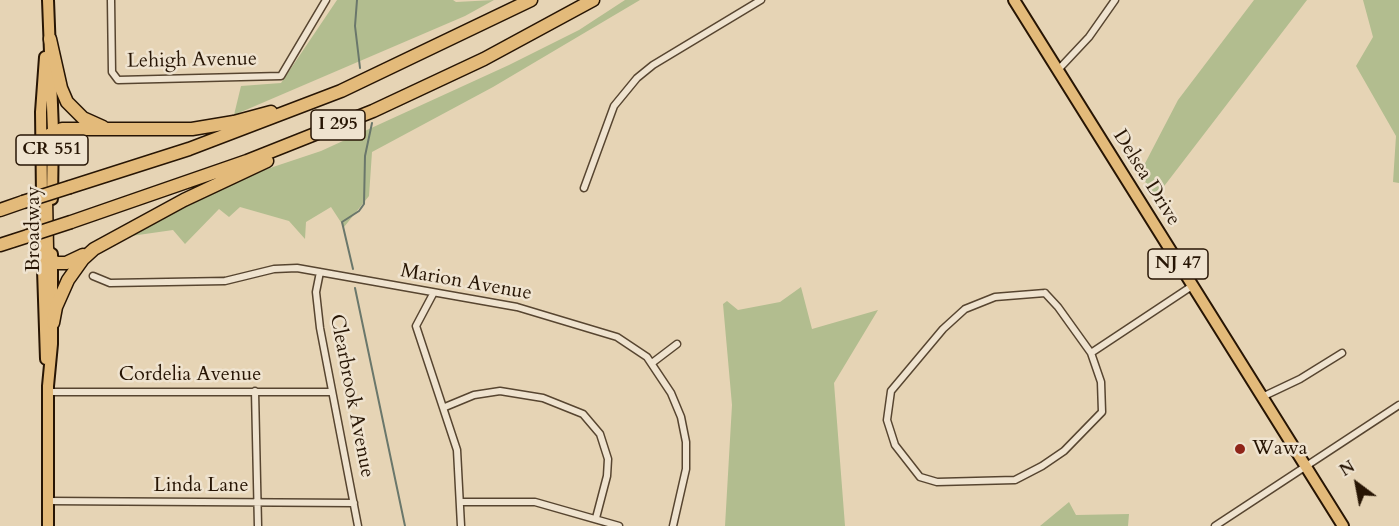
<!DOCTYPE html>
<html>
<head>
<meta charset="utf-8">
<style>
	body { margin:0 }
	#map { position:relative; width:1399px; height:526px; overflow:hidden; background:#e6d4b5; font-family:Cardo,serif }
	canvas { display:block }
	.north { position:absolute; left:1327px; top:454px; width:60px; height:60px; -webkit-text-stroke:4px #efe3cf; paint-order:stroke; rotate:328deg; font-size:16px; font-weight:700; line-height:24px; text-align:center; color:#271504 }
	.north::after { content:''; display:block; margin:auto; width:21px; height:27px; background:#271504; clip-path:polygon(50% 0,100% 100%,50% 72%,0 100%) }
</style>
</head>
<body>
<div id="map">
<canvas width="1399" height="526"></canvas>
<div class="north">N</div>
</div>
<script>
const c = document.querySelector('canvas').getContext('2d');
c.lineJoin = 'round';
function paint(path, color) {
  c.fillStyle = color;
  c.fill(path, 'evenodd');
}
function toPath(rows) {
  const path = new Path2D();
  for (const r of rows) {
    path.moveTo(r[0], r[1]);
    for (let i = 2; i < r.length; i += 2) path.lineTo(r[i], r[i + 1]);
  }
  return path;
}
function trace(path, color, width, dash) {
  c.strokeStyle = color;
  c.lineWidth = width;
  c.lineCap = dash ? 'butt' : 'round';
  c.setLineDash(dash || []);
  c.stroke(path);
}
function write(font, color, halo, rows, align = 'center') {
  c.font = font + ' Cardo,serif';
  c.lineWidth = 5;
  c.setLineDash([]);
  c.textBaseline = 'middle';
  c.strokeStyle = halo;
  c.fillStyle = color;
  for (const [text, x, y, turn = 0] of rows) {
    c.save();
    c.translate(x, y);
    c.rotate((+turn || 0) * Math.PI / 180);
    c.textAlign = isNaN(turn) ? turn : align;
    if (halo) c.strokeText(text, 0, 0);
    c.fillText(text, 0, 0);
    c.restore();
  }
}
paint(toPath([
	[337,0,453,0,456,2,494,0,465,16,234,115,241,86,281,83],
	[625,0,640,0,493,87,372,152,369,196,344,227,331,207,306,222,305,239,289,221,240,207,229,217,219,209,185,244,173,230,124,237,246,176,321,151,509,65,579,30],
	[1254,0,1307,0,1155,198,1140,173,1178,100],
	[1363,0,1399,0,1399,183,1393,182,1396,136,1356,66,1373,37],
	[801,287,812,329,878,310,834,383,845,526,725,526,732,405,723,304,727,301,738,310,780,302],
	[1069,502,1076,515,1129,514,1128,526,1040,526]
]), '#b2bd8f');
trace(toPath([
	[357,0,355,26,360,68],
	[353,269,342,222,359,211,364,204,365,156,372,123],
	[355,288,405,526]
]), '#6a776b', 2);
const street = toPath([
	[111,0,112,72,118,80,281,76,326,0],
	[1058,70,1089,37,1115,0],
	[584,188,614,106,637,78,653,65,761,0],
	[320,272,316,292,320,328,358,526],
	[93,276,110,283,225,281,274,269,297,268,517,307,617,337,647,357,671,393,681,417,686,442,686,469,673,526],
	[1045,293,1058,307,1091,353,1101,382,1102,412,1064,451,1042,466,1015,480,937,482,920,477,895,445,887,420,891,391,943,329,965,309,995,297,1045,293],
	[433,294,416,326,457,450,461,526],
	[1091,353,1192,286],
	[652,363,677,344],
	[255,391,258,526],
	[48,392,332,392],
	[1262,397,1300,379,1342,353],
	[445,407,474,395,500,391,543,398,583,414,600,434,608,459,607,476,596,518],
	[48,501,354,503],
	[460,502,535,502,619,526],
	[1215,526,1399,405]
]);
const primary = toPath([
	[48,0,53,131,52,199],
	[1014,0,1343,526],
	[42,197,41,112,45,57],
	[42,240,46,359],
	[48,526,48,386,52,344,52,254]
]);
const highway = toPath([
	[50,39,61,88,67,102,83,118,103,127],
	[42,146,49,135,62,129,192,129,234,122,271,112],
	[70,187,189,149,341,91,531,0],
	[42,190,46,198,47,248,49,258,56,263,66,263,83,255],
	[0,210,23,202],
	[71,222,247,161,373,111,484,59,593,0],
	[0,245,28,236],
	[53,323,56,307,68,280,83,259,94,249,184,200,267,161]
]);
trace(street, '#574530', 9);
trace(primary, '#271504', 14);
trace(highway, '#271504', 15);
trace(street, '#efe3cf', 6);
trace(primary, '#e3ba7a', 10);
trace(highway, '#e3ba7a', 12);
const highwayBridge = toPath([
	[23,202,70,187],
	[28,236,71,222]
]);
trace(highwayBridge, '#271504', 15, []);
trace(highwayBridge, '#e3ba7a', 12);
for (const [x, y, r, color] of [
	[1240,449,6,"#8f2418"]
]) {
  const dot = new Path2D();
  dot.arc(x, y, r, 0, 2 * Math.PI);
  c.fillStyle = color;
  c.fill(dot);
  trace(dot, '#efe3cf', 2);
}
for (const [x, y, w] of [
	[338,125,54],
	[52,150,72],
	[1178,264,60]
]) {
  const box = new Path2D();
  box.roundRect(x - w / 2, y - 15, w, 30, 4.5);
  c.fillStyle = '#efe3cf';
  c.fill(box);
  trace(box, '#271504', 1.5);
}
write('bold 18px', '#271504', null, [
	["I 295",338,125],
	["CR 551",52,150],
	["NJ 47",1178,264]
]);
write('20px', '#271504', '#efe3cf', [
	["Lehigh Avenue",192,61,-1],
	["Delsea Drive",1146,178,58],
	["Broadway",34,229,-90],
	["Marion Avenue",466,283,10],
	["Cordelia Avenue",190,375],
	["Clearbrook Avenue",351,396,79],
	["Linda Lane",201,486]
]);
write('20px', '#271504', '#efe3cf', [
	["Wawa",1252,449]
], 'left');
</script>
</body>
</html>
